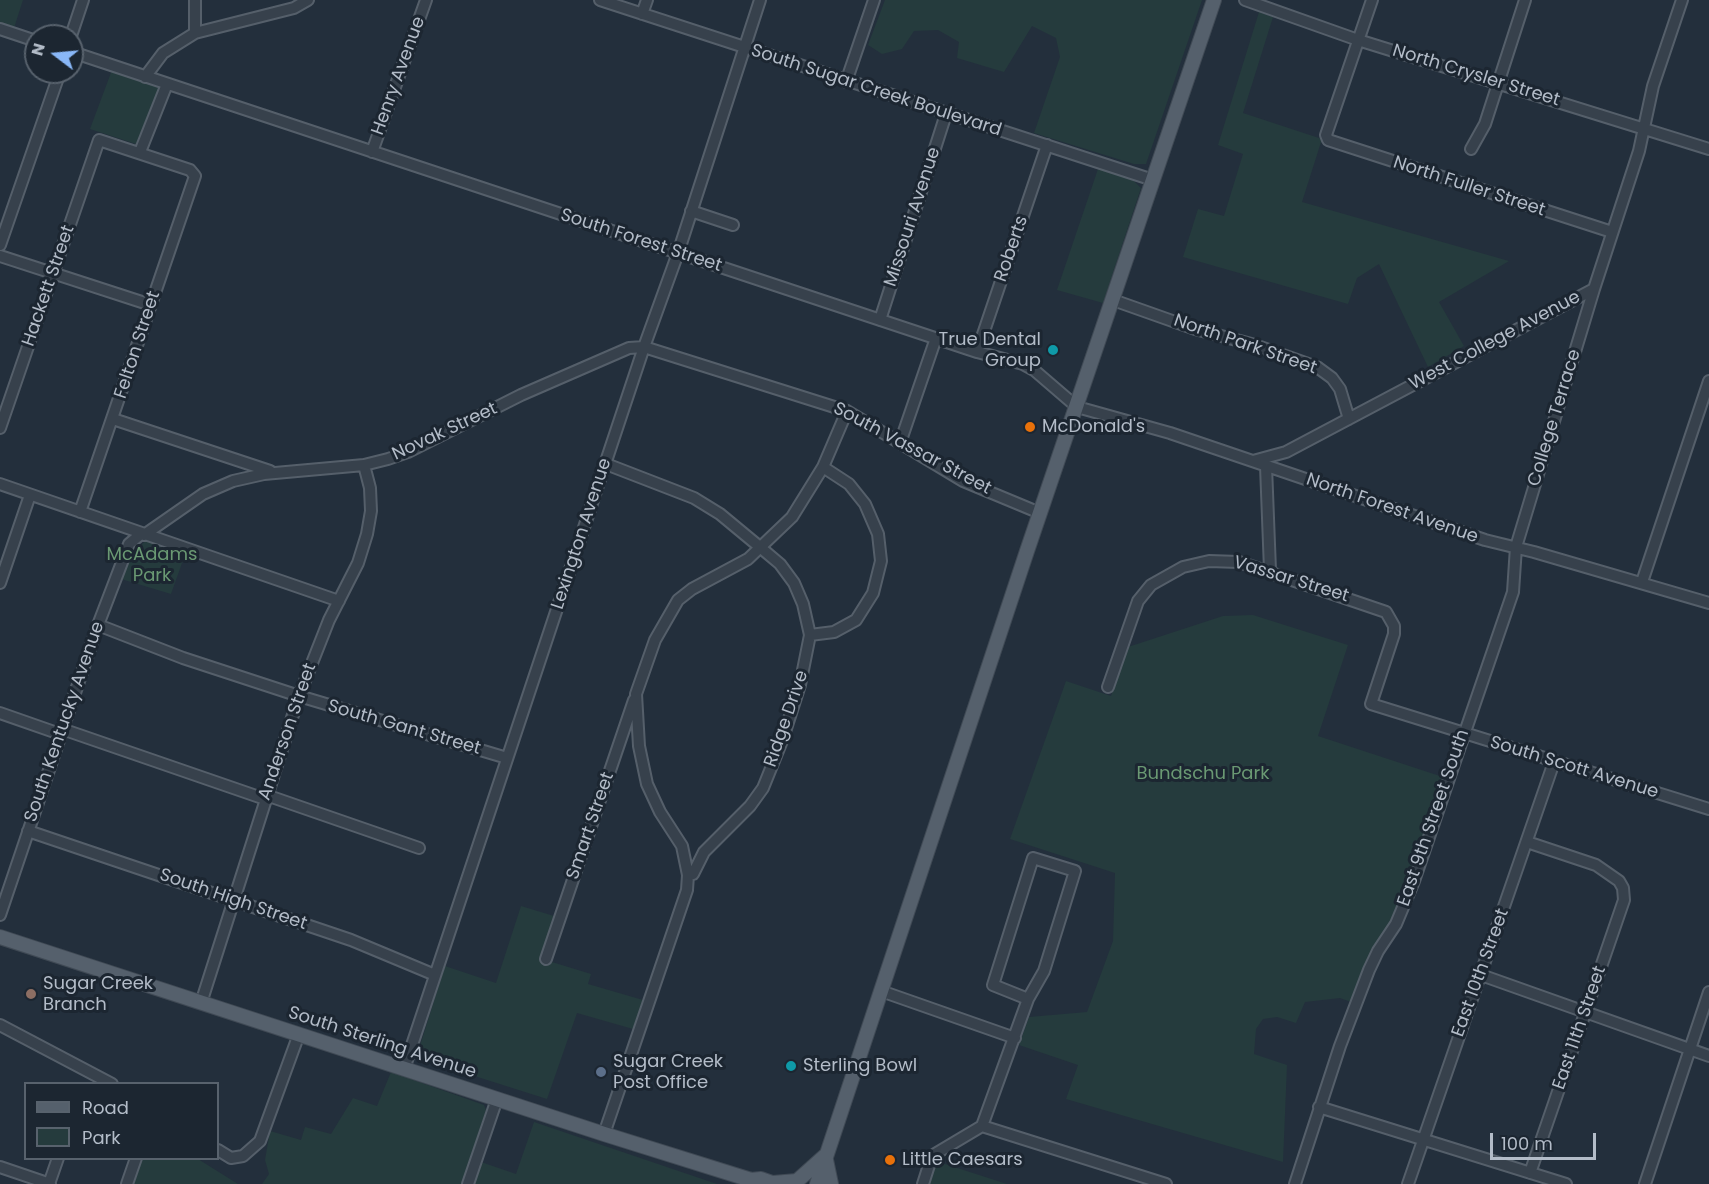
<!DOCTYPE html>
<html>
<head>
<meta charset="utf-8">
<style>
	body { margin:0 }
	#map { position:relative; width:1709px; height:1184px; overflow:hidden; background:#232f3c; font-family:Poppins,sans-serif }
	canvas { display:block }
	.legend { position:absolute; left:24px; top:1082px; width:195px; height:78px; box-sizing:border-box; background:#1c2631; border:2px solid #58626d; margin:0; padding:8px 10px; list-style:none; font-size:18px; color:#b3bcc8 }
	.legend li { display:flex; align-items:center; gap:12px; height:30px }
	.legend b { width:30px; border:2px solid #58626d }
	.north { position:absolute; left:24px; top:24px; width:60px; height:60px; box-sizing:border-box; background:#1c2631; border:2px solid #58626d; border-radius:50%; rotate:286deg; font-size:16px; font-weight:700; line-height:24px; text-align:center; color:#b3bcc8 }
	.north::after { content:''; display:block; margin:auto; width:21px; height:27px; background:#89b7f7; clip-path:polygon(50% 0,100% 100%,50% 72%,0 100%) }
	.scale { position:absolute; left:1490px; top:1133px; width:106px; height:27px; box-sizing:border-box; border:3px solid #b3bcc8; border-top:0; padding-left:8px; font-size:18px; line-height:21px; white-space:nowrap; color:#b3bcc8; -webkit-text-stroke:4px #1c2631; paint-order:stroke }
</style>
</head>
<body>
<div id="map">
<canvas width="1709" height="1184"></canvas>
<ul class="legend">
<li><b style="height:8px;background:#55606c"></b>Road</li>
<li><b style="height:16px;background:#253b3d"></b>Park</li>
</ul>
<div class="north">N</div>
<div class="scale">100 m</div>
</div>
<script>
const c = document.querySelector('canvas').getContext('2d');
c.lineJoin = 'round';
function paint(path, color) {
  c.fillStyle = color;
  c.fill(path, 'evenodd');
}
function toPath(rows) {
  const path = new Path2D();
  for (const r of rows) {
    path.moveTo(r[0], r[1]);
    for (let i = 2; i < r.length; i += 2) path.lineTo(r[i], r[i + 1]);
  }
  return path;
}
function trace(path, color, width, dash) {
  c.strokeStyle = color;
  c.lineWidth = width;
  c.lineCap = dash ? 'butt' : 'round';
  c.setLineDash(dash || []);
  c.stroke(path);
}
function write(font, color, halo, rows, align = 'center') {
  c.font = font + ' Poppins,sans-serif';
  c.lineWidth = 6;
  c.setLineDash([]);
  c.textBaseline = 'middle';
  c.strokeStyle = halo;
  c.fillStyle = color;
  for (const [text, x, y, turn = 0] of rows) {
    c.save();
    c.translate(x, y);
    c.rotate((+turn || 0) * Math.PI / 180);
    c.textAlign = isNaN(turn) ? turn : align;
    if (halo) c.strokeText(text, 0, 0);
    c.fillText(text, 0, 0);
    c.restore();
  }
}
paint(toPath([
	[0,0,23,0,14,28,0,23],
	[885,0,1202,0,1146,164,1134,164,1034,133,1060,57,1056,38,1032,26,1004,72,957,58,959,42,938,30,914,31,902,49,882,54,868,45],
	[1259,12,1273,17,1243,113,1322,139,1302,202,1509,261,1439,302,1464,346,1428,367,1379,264,1357,278,1348,304,1183,257,1198,209,1224,216,1243,154,1218,145],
	[112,70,159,88,136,144,90,129],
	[1099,166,1131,178,1141,188,1103,303,1057,290],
	[147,540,186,552,171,594,121,579,130,554],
	[1253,615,1348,645,1318,736,1446,778,1393,924,1351,1002,1340,998,1305,1002,1296,1023,1277,1017,1263,1019,1256,1029,1254,1054,1287,1065,1283,1162,1066,1099,1078,1065,1019,1045,1029,1017,1087,1012,1113,941,1115,873,1010,839,1066,681,1111,696,1128,647,1223,616],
	[521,906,554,916,545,947,552,962,591,974,588,984,643,1000,633,1029,577,1013,547,1099,421,1059,418,1052,445,966,496,983],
	[391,1072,484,1105,486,1110,462,1184,262,1184,269,1174,265,1160,270,1131,301,1140,305,1127,331,1134,353,1098,377,1106],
	[534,1122,717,1184,474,1184,481,1162,516,1174],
	[142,1159,198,1159,238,1184,134,1184],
	[935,1164,945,1164,1007,1184,929,1184]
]), '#253b3d');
const minor = toPath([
	[195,0,195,33],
	[600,0,1153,180],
	[1245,0,1358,40,1709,149],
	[1372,0,1326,135,1328,140,1612,232],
	[642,14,647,0],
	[0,29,36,41],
	[71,36,83,0],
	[72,52,977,352,1023,364,1034,370,1077,407,1170,433,1485,540,1534,552,1709,603],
	[145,77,163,53,195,33,294,8,308,0],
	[846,82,874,0],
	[1471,149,1485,124,1525,0],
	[140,152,167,84],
	[372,152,426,0],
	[691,211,733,225],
	[0,245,60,72],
	[0,256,151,305],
	[1113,300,1195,329,1255,345,1317,367,1332,378,1340,389,1349,419],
	[880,320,946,114],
	[977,352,1047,145],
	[113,419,270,471],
	[0,428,99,140,190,170,195,176,80,512],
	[900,443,936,338],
	[1253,461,1286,452,1594,289,1639,151,1653,86,1682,0],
	[606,464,694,498,720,514,761,548,780,564,794,583,803,604,810,635,800,685,782,741,763,788,750,806,704,852,693,874,688,875],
	[1266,466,1270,570],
	[0,484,339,601],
	[144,535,203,494,233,481,264,474,364,465,388,459,408,452,521,395,629,348,644,347,847,411,963,481,1040,513],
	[1642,582,1709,381],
	[0,583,30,495],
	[98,625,183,658,299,696,507,758],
	[810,635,834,632,856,620,873,593,881,561,878,534,865,504,849,484,823,467],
	[1108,687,1138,601,1151,585,1183,567,1209,561,1239,562,1386,612,1394,626,1394,634,1371,704,1709,809],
	[0,713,60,734],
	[62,729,265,799],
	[266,795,419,848],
	[28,831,351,940,435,975],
	[1527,842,1596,865,1619,881,1623,888,1624,900,1530,1173],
	[1033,858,1075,871,1044,971,1028,999,993,985,1033,858],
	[0,915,98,625,129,544,141,534],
	[546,959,634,700],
	[1481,975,1709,1056],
	[881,991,1015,1038],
	[201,1003,299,696,329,620,358,563,367,534,371,511,370,488,364,465],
	[0,1025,112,1084],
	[404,1069,644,347,678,253,760,0],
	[1319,1107,1566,1184],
	[982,1126,1166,1184],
	[604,1134,687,890,688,875,682,846,660,812,647,784,639,746,636,694,655,640,678,600,692,589,748,559,792,517,823,467,847,411],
	[218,1150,231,1158,243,1156,260,1141,299,1034],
	[0,1167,50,1184],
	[49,1184,58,1158],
	[127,1184,136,1158],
	[468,1184,497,1099],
	[923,1184,931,1159,935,1154,982,1126,1028,999],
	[1295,1184,1340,1046,1369,970,1378,951,1396,924,1414,881,1513,592,1516,547,1594,289],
	[1408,1184,1554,762],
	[1645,1184,1709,992]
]);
const major = toPath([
	[0,937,604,1134,751,1180,761,1179,775,1184],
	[826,1160,831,1184],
	[773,1183,797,1181,826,1155],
	[817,1184,1027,551,1214,0]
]);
trace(minor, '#555f6a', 14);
trace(major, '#404a55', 16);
trace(minor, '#37414c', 10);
trace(major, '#55606c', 14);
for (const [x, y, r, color] of [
	[1053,350,6,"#0f9aa8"],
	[1030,427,6,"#e8710a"],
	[31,994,6,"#8d6e63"],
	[791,1066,6,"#0f9aa8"],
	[601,1072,6,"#5c6f8a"],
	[890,1160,6,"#e8710a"]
]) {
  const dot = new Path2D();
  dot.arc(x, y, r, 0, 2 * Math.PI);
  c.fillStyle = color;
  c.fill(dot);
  trace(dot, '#1c2631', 2);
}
write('18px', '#b3bcc8', '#1c2631', [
	["Henry Avenue",399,76,-70],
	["North Crysler Street",1476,76,17],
	["South Sugar Creek Boulevard",876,91,18],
	["North Fuller Street",1469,187,18],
	["Missouri Avenue",913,217,-72],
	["South Forest Street",641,241,18],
	["Roberts",1012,249,-71],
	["Hackett Street",49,286,-71],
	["West College Avenue",1495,341,-28],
	["Felton Street",138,345,-72],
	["North Park Street",1245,345,19],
	["College Terrace",1555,418,-73],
	["Novak Street",445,432,-25],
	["South Vassar Street",912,449,28],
	["North Forest Avenue",1392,509,19],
	["Lexington Avenue",582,534,-72],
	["Vassar Street",1291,580,17],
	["Ridge Drive",787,719,-71],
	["South Kentucky Avenue",65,722,-71],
	["South Gant Street",404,728,16],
	["Anderson Street",288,732,-71],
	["South Scott Avenue",1574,768,17],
	["East 9th Street South",1434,818,-71],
	["Smart Street",591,826,-71],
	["South High Street",233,900,19],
	["East 10th Street",1481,973,-70],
	["East 11th Street",1580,1028,-71],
	["South Sterling Avenue",382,1043,18]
]);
write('18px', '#b3bcc8', '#1c2631', [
	["True Dental",1041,340,"right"],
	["Group",1041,361,"right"],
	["McDonald's",1042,427],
	["Sugar Creek",43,984],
	["Branch",43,1005],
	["Sugar Creek",613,1062],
	["Post Office",613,1083],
	["Sterling Bowl",803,1066],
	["Little Caesars",902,1160]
], 'left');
write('18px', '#6a9973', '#1c2631', [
	["McAdams",152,555],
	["Park",152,576],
	["Bundschu Park",1203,774]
]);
</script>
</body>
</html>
